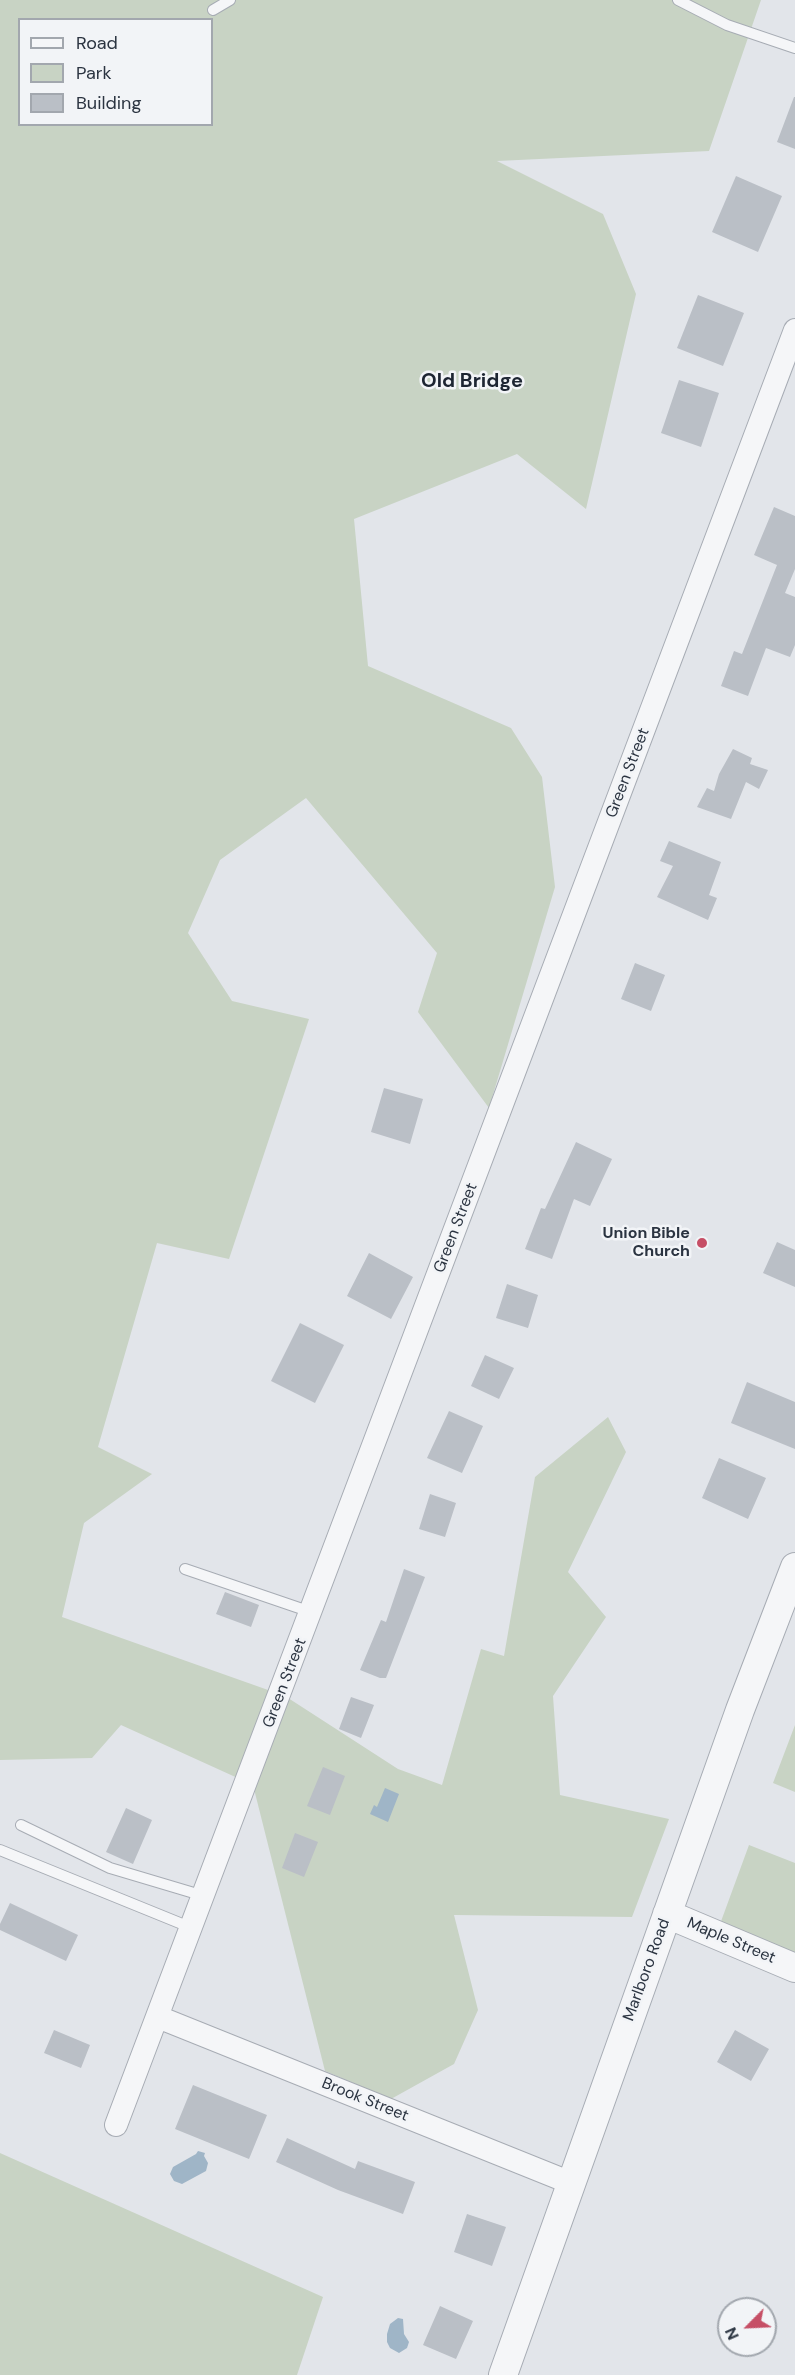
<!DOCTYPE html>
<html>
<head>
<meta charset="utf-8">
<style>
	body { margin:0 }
	#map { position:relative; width:795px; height:2375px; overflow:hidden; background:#e2e5ea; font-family:"DM Sans",sans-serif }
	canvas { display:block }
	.legend { position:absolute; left:18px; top:18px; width:195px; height:108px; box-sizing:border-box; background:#f2f4f7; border:2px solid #a2a7ae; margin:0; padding:8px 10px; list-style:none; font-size:18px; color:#2b3441 }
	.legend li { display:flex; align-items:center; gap:12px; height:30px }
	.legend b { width:30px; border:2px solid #a2a7ae }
	.north { position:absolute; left:717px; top:2297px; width:60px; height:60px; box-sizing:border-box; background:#f2f4f7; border:2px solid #a2a7ae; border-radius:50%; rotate:246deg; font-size:16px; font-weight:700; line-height:24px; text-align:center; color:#2b3441 }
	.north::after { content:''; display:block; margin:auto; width:21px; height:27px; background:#c64f66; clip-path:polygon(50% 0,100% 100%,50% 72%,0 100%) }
</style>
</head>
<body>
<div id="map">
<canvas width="795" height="2375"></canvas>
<ul class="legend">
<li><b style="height:8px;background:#f5f6f8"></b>Road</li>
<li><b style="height:16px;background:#c8d3c4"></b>Park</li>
<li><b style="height:16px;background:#babfc6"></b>Building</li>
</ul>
<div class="north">N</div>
</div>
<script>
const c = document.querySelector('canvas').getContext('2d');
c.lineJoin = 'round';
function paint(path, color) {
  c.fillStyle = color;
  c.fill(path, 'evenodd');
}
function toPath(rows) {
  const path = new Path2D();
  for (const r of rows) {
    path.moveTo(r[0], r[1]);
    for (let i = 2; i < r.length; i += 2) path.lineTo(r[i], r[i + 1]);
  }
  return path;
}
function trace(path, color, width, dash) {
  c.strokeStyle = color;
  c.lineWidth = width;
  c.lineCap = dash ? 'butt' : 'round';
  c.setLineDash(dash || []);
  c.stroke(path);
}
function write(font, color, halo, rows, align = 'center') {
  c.font = font + ' "DM Sans",sans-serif';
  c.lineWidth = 5;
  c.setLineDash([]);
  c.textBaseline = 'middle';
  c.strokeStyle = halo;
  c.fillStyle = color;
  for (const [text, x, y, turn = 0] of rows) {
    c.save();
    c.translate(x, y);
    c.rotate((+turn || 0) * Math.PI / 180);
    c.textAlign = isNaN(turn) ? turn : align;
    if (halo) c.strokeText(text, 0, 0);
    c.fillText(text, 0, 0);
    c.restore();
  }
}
paint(toPath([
	[0,0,761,0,709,151,497,161,603,214,636,294,586,509,517,454,354,519,368,666,511,728,542,777,555,887,489,1108,418,1012,437,953,306,798,220,860,188,933,232,1001,309,1019,229,1259,157,1243,98,1447,152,1474,84,1523,62,1617,285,1696,398,1769,442,1785,481,1649,504,1656,535,1477,608,1417,626,1452,568,1572,606,1617,553,1696,560,1795,669,1819,632,1917,454,1915,478,2010,454,2064,391,2099,325,2071,253,1785,121,1725,92,1758,0,1760],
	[20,20,212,20,212,124,20,124],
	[795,1725,795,1792,773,1783],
	[749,1845,795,1863,795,1967,716,1935],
	[0,2153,323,2297,297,2375,0,2375]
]), '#c8d3c4');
paint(toPath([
	[385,1788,399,1794,388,1822,370,1814,374,1805,377,1807],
	[198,2151,205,2153,204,2156,208,2163,206,2171,182,2184,174,2181,170,2174,173,2167,196,2154],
	[398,2318,403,2319,404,2334,409,2342,407,2348,399,2353,390,2348,387,2342,387,2334,390,2324]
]), '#9fb5c7');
paint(toPath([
	[794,97,795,97,795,149,777,142],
	[736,176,782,196,758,252,712,232],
	[698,295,744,313,723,366,677,348],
	[679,380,719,393,701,447,661,433],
	[774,507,795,516,795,569,785,593,795,597,795,645,790,657,766,648,748,696,721,686,734,651,742,654,777,565,754,555],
	[733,749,752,758,750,764,768,770,759,789,746,782,731,819,697,807,707,788,714,791,719,774],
	[669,841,721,862,709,895,717,898,708,920,657,897,673,866,660,861],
	[635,963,665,975,651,1011,621,999],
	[384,1088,423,1099,410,1144,371,1132],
	[576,1142,612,1159,590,1206,574,1199,552,1259,525,1249,541,1208,545,1209],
	[777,1242,795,1250,795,1287,763,1273],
	[369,1253,413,1277,391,1319,347,1296],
	[507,1284,538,1295,528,1328,496,1318],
	[300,1323,344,1345,315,1403,271,1381],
	[485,1355,514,1368,499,1399,471,1386],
	[747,1382,795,1402,795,1449,731,1423],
	[449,1411,483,1426,462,1473,427,1458],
	[719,1458,766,1478,748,1519,702,1498],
	[430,1494,456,1503,445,1537,419,1529],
	[404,1569,425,1577,386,1678,380,1678,360,1670,381,1620,386,1622],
	[225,1592,259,1605,251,1627,216,1614],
	[351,1697,374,1705,361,1738,339,1729],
	[323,1767,345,1776,330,1815,307,1806],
	[126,1808,152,1820,133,1864,106,1852],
	[295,1833,318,1842,304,1877,282,1868],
	[10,1903,78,1935,66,1961,0,1930,0,1924],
	[54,2030,90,2045,81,2068,44,2053],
	[735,2030,769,2049,751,2081,717,2062],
	[193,2085,267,2115,249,2159,175,2129],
	[287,2138,355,2169,358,2161,415,2182,403,2214,338,2190,276,2162],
	[467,2214,506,2227,492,2266,454,2252],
	[440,2306,473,2321,456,2359,423,2345]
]), '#babfc6');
const service = toPath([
	[678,0,727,25,795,48],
	[213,10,230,0],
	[185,1569,311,1612],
	[21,1825,110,1868,204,1896],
	[0,1850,192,1928]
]);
const minor = toPath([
	[158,2017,571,2183],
	[116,2125,795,330]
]);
const tertiary = toPath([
	[667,1914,795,1968],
	[503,2375,740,1710,795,1567]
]);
trace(service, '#a7acb4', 12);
trace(minor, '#a7acb4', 24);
trace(tertiary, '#a7acb4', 30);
trace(service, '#f5f6f8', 10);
trace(minor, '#f5f6f8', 22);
trace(tertiary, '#f5f6f8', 28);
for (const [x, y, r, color] of [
	[702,1243,6,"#c64f66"]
]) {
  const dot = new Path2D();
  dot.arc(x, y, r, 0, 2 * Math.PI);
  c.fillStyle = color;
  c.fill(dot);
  trace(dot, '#f2f4f7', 2);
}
write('16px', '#2b3441', '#f2f4f7', [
	["Green Street",628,773,-69],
	["Green Street",456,1228,-69],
	["Green Street",285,1683,-69],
	["Maple Street",731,1941,23],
	["Marlboro Road",647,1970,-70],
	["Brook Street",365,2100,22]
]);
write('bold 16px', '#2b3441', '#f2f4f7', [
	["Union Bible",690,1234],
	["Church",690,1252]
], 'right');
write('bold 20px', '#1d2532', '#f2f4f7', [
	["Old Bridge",472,382]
]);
</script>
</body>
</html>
